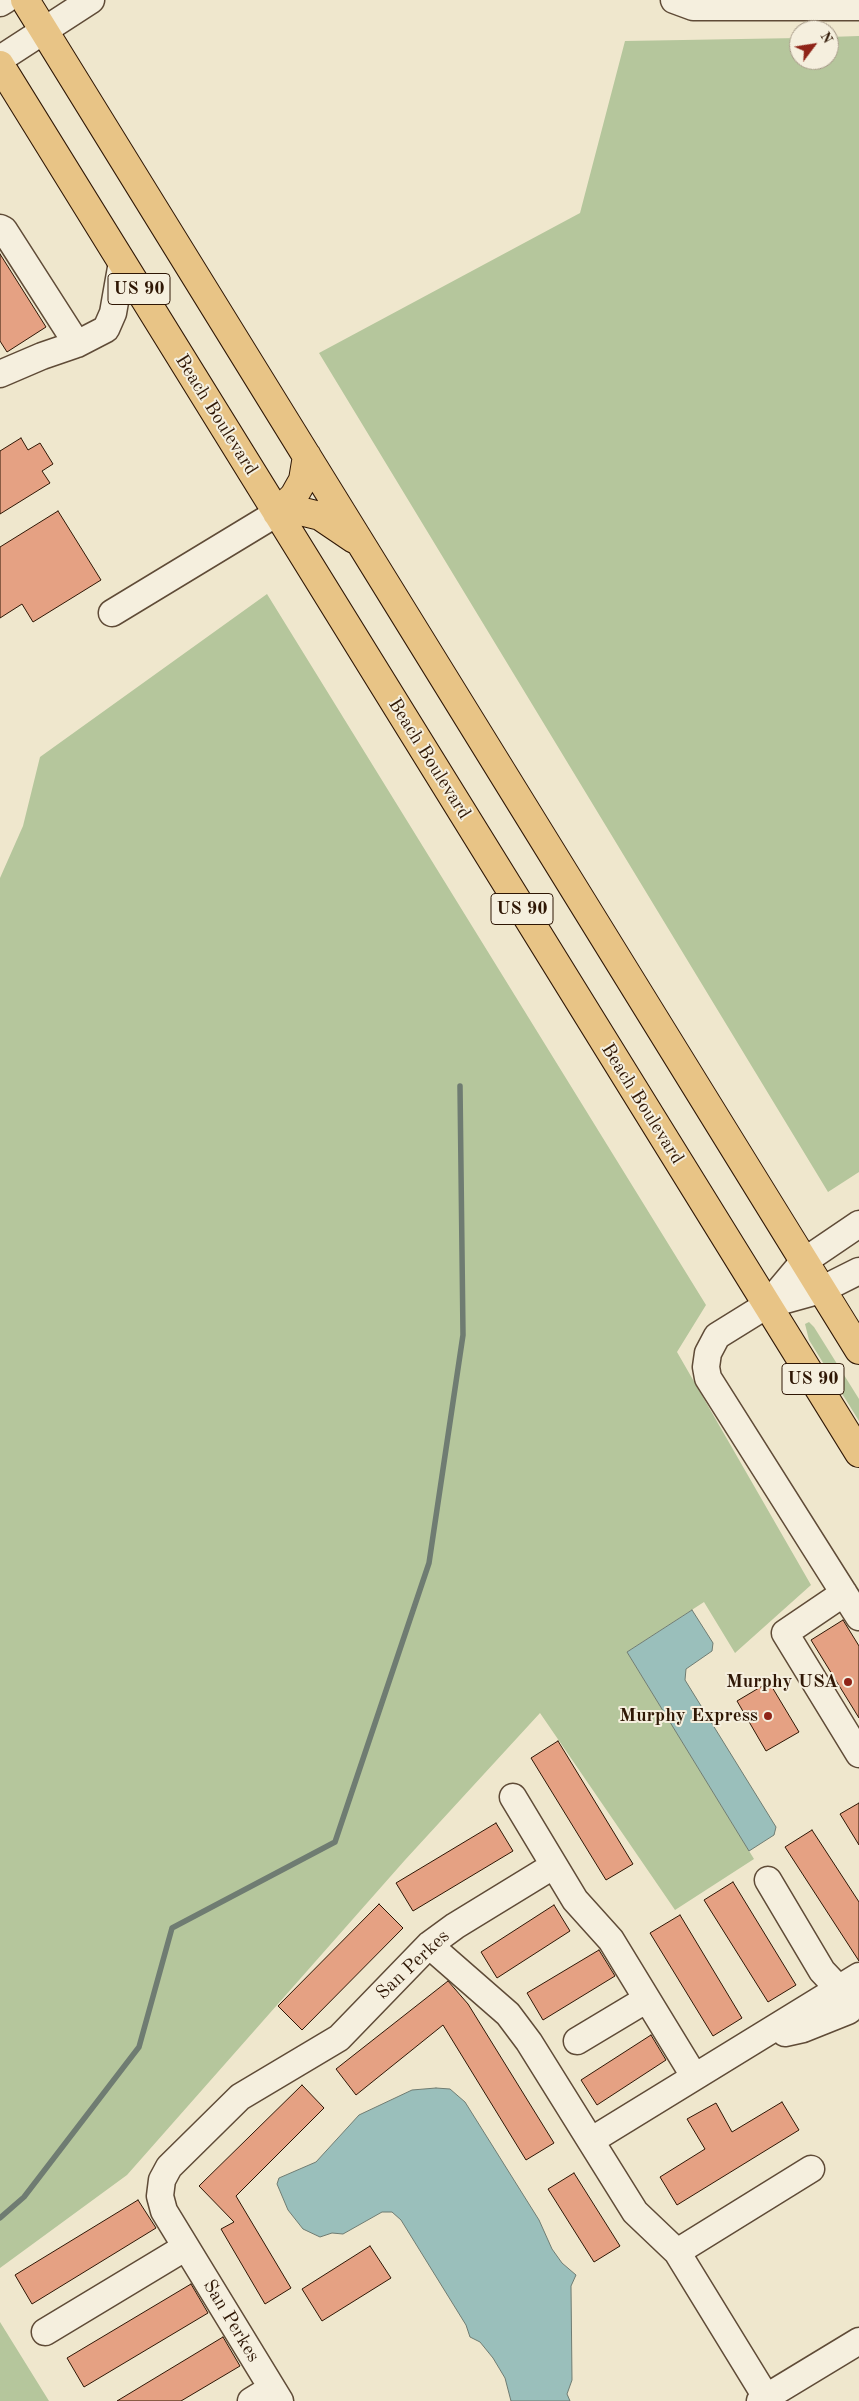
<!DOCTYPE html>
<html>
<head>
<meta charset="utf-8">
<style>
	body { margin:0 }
	#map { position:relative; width:859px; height:2401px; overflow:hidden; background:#efe7cd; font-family:"Old Standard TT",serif }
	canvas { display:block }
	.north { position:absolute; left:789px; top:20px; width:50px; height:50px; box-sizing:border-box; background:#f5efde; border:1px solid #a69987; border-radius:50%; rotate:59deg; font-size:14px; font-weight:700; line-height:20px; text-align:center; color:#2f1705 }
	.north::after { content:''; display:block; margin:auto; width:18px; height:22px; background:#8f2418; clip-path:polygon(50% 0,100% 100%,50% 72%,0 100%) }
</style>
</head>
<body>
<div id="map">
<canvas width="859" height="2401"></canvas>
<div class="north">N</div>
</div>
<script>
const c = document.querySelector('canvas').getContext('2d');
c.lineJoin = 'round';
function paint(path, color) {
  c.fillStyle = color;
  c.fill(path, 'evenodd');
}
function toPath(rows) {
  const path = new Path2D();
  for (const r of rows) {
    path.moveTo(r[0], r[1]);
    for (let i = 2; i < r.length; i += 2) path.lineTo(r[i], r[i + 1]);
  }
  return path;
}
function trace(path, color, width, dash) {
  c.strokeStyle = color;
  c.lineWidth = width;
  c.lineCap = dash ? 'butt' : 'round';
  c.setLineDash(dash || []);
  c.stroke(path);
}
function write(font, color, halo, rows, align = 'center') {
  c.font = font + ' "Old Standard TT",serif';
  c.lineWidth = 4;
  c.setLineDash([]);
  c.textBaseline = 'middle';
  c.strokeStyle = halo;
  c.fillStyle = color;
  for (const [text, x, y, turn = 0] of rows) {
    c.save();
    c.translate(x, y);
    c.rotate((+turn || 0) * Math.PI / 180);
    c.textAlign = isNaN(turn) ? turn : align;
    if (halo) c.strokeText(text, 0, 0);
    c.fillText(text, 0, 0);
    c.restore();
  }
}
paint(toPath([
	[859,36,859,1172,828,1192,319,353,580,213,625,41,799,38,799,60,829,60,829,37],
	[267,594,706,1305,677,1352,811,1585,735,1653,704,1602,627,1652,754,1859,675,1910,540,1713,405,1860,127,2175,0,2268,0,878,23,826,40,757],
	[809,1322,814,1327,859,1399,859,1421,809,1340,805,1324],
	[0,2322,49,2401,50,2401,0,2401]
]), '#b5c69c');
const water = toPath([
	[692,1610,713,1643,712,1651,686,1669,685,1680,776,1827,774,1835,749,1851,627,1652,692,1610],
	[436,2088,450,2089,465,2102,539,2220,552,2249,562,2263,576,2275,571,2286,572,2380,567,2394,570,2401,511,2401,505,2378,493,2358,480,2342,470,2337,466,2325,401,2220,392,2212,382,2212,343,2234,332,2233,320,2237,303,2229,288,2210,277,2184,279,2178,316,2162,359,2115,412,2090,436,2088]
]);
paint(water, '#9abfbb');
trace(water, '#6f7c72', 1);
trace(toPath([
	[0,2218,24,2197,139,2047,172,1928,335,1842,429,1563,463,1335,460,1086]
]), '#6f7c72', 5.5);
const building = toPath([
	[0,254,46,327,7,352,0,341,0,254],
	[21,438,28,450,40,443,53,464,42,471,50,483,0,514,0,451,21,438],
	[58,511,101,580,33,622,22,604,0,618,0,547,58,511],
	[843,1620,859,1646,859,1718,811,1640,843,1620],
	[769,1682,799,1732,766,1751,737,1701,769,1682],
	[558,1741,633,1864,606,1880,531,1758,558,1741],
	[859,1803,859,1845,840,1814,859,1803],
	[496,1823,513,1851,413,1911,396,1883,496,1823],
	[812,1830,859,1902,859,1961,785,1847,812,1830],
	[733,1882,796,1985,768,2002,704,1900,733,1882],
	[379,1904,403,1928,302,2030,278,2006,379,1904],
	[554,1905,570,1931,497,1978,481,1952,554,1905],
	[680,1915,742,2018,713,2036,650,1933,680,1915],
	[599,1950,615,1976,543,2020,527,1993,599,1950],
	[448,1981,468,2004,554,2143,526,2160,443,2025,356,2095,336,2069,448,1981],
	[651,2035,666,2060,597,2105,581,2080,651,2035],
	[302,2085,324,2108,236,2196,291,2288,265,2304,221,2229,234,2222,199,2186,302,2085],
	[782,2102,799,2130,677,2205,660,2177,705,2149,687,2119,716,2103,732,2132,782,2102],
	[574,2173,620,2246,594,2262,548,2189,574,2173],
	[138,2200,156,2228,32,2304,15,2275,138,2200],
	[370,2246,391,2278,322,2321,302,2289,370,2246],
	[191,2284,208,2313,84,2387,67,2358,191,2284],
	[223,2337,240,2366,181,2401,117,2401,223,2337]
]);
paint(building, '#e5a183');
trace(building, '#2f1705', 1);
const minor = toPath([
	[674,0,693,7,859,7],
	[0,3,5,0],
	[0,59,91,0],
	[0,228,4,230,77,344],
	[0,374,42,356,77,344,106,329,113,313,122,262],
	[112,613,277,513],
	[859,1271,821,1290,767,1305,717,1336,708,1353,706,1367,708,1378,859,1617],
	[767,1305,803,1262,859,1224],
	[844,1593,785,1633,859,1754],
	[513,1797,575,1900,611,1940,694,2076],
	[768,1880,822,1971,855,2006],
	[429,1945,508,2014,529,2042,635,2212,677,2252,766,2397],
	[785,2033,803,2029,848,2011,859,2003],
	[577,2041,647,1999],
	[592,2140,859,1976],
	[677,2252,811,2169],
	[45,2332,186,2247],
	[251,2401,272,2388],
	[280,2401,164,2211,160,2196,162,2180,169,2167,240,2097,339,2038,429,1945,455,1926,553,1866],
	[760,2401,859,2341]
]);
const highway = toPath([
	[25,0,859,1350],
	[0,65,859,1453],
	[277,513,300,511,320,516,354,539],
	[277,513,294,496,303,480,307,456]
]);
trace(minor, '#5f4b37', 29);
trace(highway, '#2f1705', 30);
trace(minor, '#f5efde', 26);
trace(highway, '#e8c486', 28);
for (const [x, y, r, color] of [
	[848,1682,5,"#8f2418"],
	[768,1716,5,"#8f2418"]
]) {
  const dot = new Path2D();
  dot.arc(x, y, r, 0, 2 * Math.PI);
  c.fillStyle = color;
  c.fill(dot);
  trace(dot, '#f5efde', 2);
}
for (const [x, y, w] of [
	[139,289,62],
	[522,909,62],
	[813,1379,62]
]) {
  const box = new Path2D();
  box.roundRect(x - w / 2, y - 15.5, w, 31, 4);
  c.fillStyle = '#f5efde';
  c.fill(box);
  trace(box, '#2f1705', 1);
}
write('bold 18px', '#2f1705', null, [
	["US 90",139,289],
	["US 90",522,909],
	["US 90",813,1379]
]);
write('19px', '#2f1705', '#f5efde', [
	["Beach Boulevard",216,415,58],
	["Beach Boulevard",429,759,58],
	["Beach Boulevard",642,1104,58],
	["San Perkes",413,1965,-43],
	["San Perkes",231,2321,59]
]);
write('bold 19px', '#2f1705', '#f5efde', [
	["Murphy USA",838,1682],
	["Murphy Express",758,1716]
], 'right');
</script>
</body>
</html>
